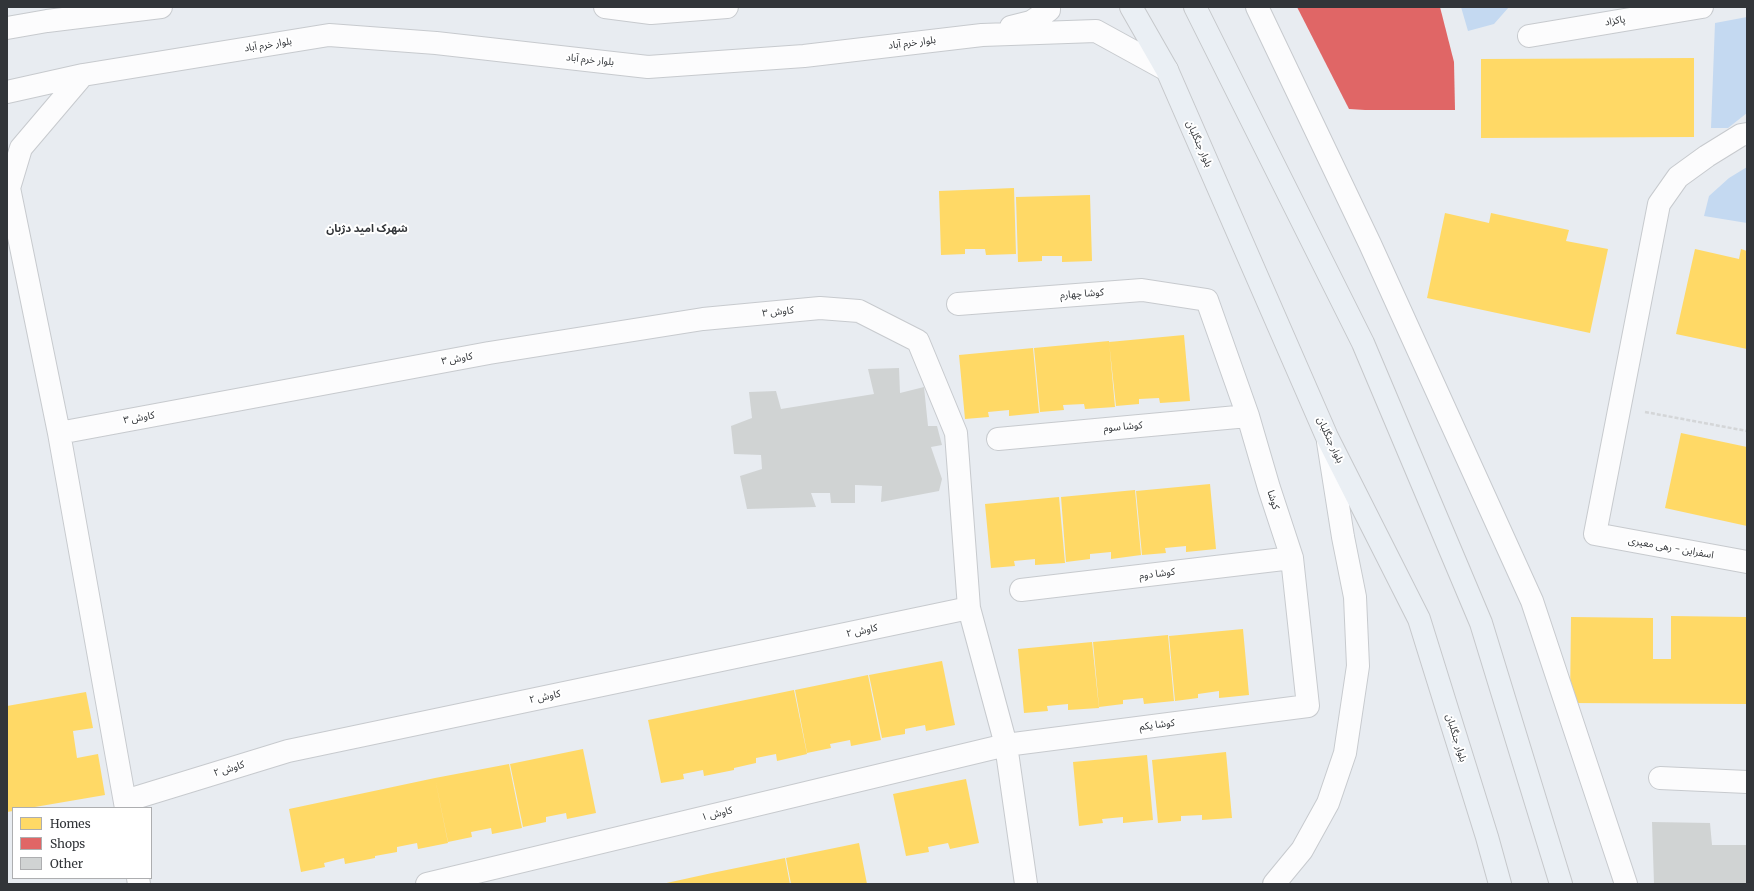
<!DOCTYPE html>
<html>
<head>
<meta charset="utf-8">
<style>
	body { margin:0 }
	#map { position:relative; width:1754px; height:891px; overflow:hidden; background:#e8ecf1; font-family:Merriweather,serif }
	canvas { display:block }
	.frame { position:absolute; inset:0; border:8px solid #323539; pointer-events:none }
	.legend { position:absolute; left:12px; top:807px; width:140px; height:72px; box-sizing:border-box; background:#fff; border:1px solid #adaeb0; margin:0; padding:5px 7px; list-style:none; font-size:12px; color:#323539 }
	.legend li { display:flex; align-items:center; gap:8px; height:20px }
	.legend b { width:20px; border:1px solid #adaeb0 }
</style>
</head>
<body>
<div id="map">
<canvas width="1754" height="891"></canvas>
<div class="frame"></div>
<ul class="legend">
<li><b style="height:11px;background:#ffd966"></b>Homes</li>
<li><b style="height:11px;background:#e06666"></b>Shops</li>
<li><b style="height:11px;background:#d0d3d3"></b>Other</li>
</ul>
</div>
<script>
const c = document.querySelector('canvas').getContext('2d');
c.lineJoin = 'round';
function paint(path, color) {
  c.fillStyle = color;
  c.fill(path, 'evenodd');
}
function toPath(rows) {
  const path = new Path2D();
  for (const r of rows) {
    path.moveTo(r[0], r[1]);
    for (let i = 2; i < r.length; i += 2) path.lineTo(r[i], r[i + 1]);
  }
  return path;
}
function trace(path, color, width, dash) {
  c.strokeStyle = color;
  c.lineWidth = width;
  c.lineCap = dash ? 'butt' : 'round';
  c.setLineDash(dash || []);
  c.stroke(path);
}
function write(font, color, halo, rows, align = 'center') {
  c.font = font + ' Merriweather,"Noto Sans Arabic",serif';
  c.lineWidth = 4;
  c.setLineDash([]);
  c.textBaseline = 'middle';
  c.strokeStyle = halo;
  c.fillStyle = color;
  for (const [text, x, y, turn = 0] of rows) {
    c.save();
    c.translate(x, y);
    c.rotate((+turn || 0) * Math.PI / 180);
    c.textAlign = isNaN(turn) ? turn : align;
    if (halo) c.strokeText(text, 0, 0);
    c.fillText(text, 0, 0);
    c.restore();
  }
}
paint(toPath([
	[1461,7,1509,7,1494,24,1468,31],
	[1747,17,1747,113,1728,128,1711,128,1715,23],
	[1747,167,1747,223,1704,216,1709,196,1729,178]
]), '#c4d9f1');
paint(toPath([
	[1694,58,1694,137,1481,138,1481,59],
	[1014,188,1016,254,986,255,985,249,965,249,965,254,941,255,939,191],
	[1090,195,1092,261,1062,262,1062,256,1042,256,1042,261,1018,262,1016,197],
	[1445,213,1489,223,1491,213,1569,230,1566,241,1608,249,1590,333,1427,298],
	[1695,249,1739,259,1741,249,1747,251,1747,349,1676,334],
	[1184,335,1190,401,1160,403,1159,398,1139,399,1139,404,1116,406,1109,342],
	[1109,341,1115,407,1085,409,1084,404,1063,405,1064,410,1040,412,1034,348],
	[1033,348,1039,413,1009,416,1009,410,988,412,989,417,965,419,959,355],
	[1681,433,1747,447,1747,526,1665,508],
	[1210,484,1216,549,1186,552,1186,546,1165,548,1166,553,1142,555,1136,491],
	[1135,490,1141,555,1111,559,1111,552,1090,554,1090,559,1066,562,1061,497],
	[1059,497,1065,563,1035,565,1035,559,1014,561,1015,566,991,568,985,504],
	[1671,616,1747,617,1747,704,1570,703,1571,617,1653,618,1653,659,1671,659],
	[1243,629,1249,695,1219,698,1219,691,1198,694,1198,698,1175,701,1169,636],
	[1168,635,1174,701,1144,704,1143,698,1123,700,1123,704,1099,707,1093,642],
	[1092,642,1099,708,1068,710,1068,704,1047,706,1048,711,1024,713,1018,649],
	[942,661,955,725,926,731,925,725,905,729,905,734,882,738,869,675],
	[868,675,881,740,851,746,850,740,830,744,831,748,807,753,795,690],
	[794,690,807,754,777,761,776,754,756,758,756,763,734,768,734,770,704,776,703,770,683,774,684,779,661,783,648,720],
	[86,692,93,728,73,731,77,758,98,754,105,795,29,808,13,808,13,811,7,812,7,706],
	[583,749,596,813,567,819,566,813,546,817,546,822,523,827,510,764],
	[1226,752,1232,818,1202,820,1202,815,1181,816,1181,821,1158,823,1152,760],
	[1147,755,1153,820,1123,823,1123,817,1102,819,1103,823,1079,826,1073,762],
	[509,764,522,828,492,834,491,828,471,832,472,837,448,842,435,778],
	[435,778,448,843,418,849,417,843,397,847,397,852,375,856,375,858,345,864,344,858,324,863,325,867,301,872,289,809],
	[966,779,979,843,950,849,948,843,928,847,929,852,906,856,893,794],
	[859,843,867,884,791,884,786,858],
	[785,858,790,884,662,884,712,873]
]), '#ffd966');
paint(toPath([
	[1297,7,1440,7,1454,62,1455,110,1365,110,1349,109]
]), '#e06666');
paint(toPath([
	[899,368,900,393,924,387,928,426,937,426,942,445,931,447,942,479,939,491,881,502,882,486,855,485,855,503,831,503,830,493,811,493,816,507,747,509,740,476,762,469,761,455,734,454,731,426,752,418,749,392,776,391,781,409,874,394,868,369],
	[1652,822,1710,823,1712,845,1747,845,1747,884,1654,884]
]), '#d0d3d3');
const minor = toPath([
	[605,7,651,13,727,7],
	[1257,7,1370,244,1532,601,1626,884],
	[1011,27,1031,22,1049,10,1049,7],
	[7,28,47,21,161,7],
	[1529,36,1702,7],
	[83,75,21,148,9,188,59,433,126,808],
	[7,92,83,75,329,35,436,43,648,67,804,56,982,35,1096,31,1167,70],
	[1747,134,1741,135,1707,156,1678,177,1659,204,1595,534,1747,562],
	[59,433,489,353,703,319,820,308,859,311,918,341,956,433,969,608,1006,745,1026,884],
	[998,439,1248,416],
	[1021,590,1292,558],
	[1660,778,1747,782],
	[125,801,288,751,969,608],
	[138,878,139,884],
	[427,884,1006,745,1308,706,1292,558,1269,488,1248,416,1207,300,1142,290,958,304],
	[1274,884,1302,850,1328,803,1345,753,1358,666,1355,597,1343,537,1328,442]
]);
const major = toPath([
	[1131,7,1167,70,1327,437,1419,619,1487,837,1500,884],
	[1195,7,1363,343,1481,623,1561,884]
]);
trace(minor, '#c7cace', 24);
trace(major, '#c6c8cb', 24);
trace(toPath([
	[1645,412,1747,431]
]), '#d4d6d8', 2.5, [4, 2]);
trace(minor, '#fcfcfd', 22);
trace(major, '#eaeff4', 22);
write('10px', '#323539', '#fff', [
	["پاکزاد",1615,21,-9],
	["بلوار خرم آباد",912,43,-7],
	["بلوار خرم آباد",268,45,-9],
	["بلوار خرم آباد",590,60,6],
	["بلوار جنگلبان",1199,144,66],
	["کوشا چهارم",1082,294,-4],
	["کاوش ۳",778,312,-6],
	["کاوش ۳",457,359,-10],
	["کاوش ۳",139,418,-10],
	["کوشا سوم",1123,427,-5],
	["بلوار جنگلبان",1330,440,65],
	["کوشا",1273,500,72],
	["اسفراين - رهی معیری",1671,548,10],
	["کوشا دوم",1157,574,-7],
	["کاوش ۲",862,631,-12],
	["کاوش ۲",545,697,-12],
	["کوشا یکم",1157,725,-7],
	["بلوار جنگلبان",1456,738,73],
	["کاوش ۲",229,769,-17],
	["کاوش ۱",717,814,-14]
]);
write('bold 11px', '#323539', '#fff', [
	["شهرک امید دژبان",367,229]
]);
</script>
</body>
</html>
